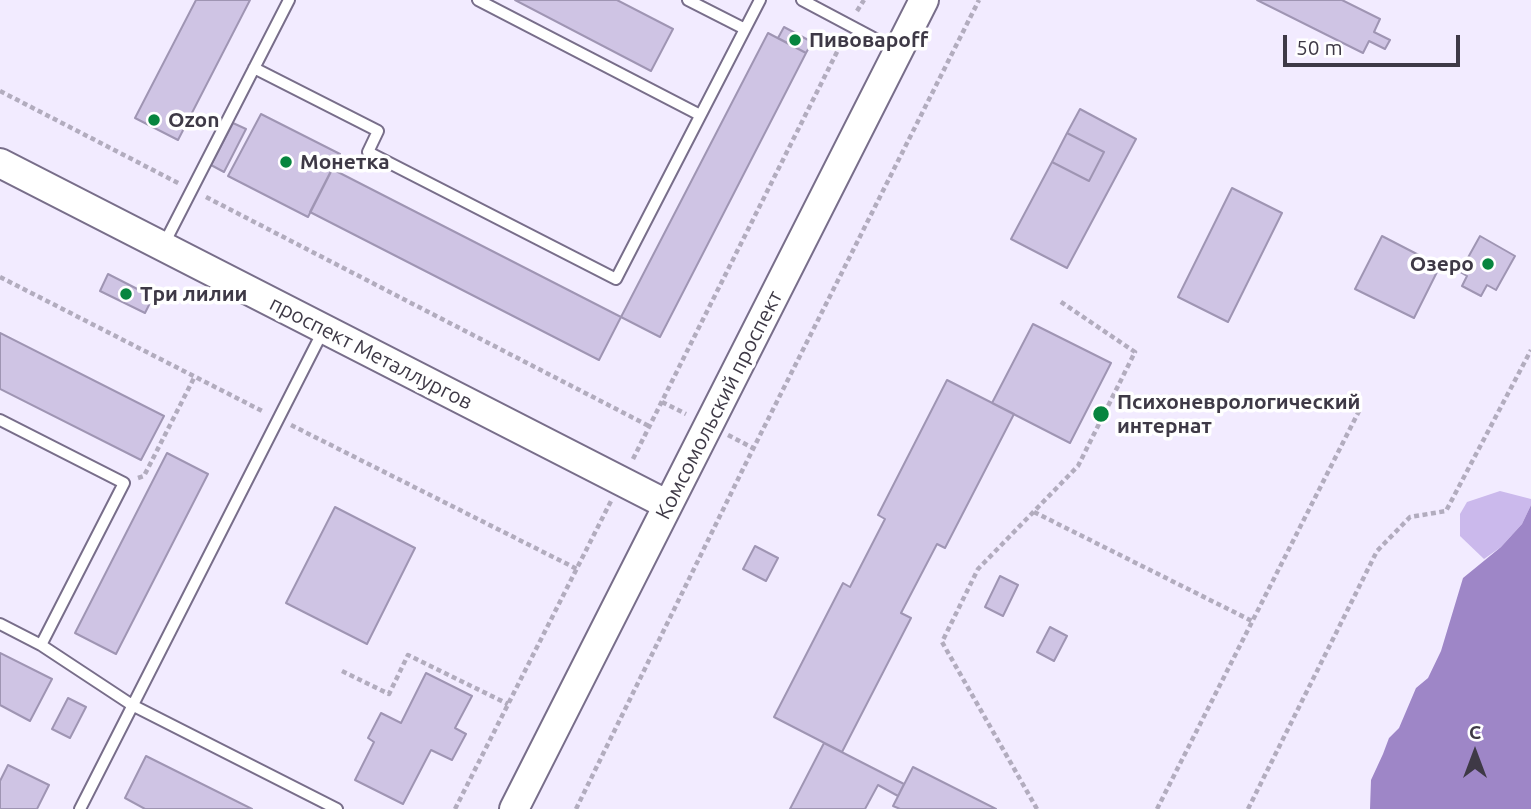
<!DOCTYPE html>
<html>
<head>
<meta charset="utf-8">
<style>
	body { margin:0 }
	#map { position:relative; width:1531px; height:809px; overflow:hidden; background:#f2ebff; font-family:Ubuntu,sans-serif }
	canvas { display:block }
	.north { position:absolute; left:1440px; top:718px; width:70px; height:70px; -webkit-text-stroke:5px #fff; paint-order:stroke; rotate:0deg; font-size:19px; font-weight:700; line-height:28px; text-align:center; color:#3e3946 }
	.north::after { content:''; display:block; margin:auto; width:24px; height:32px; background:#3e3946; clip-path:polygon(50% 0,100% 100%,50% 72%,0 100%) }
	.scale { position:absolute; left:1283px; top:35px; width:177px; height:32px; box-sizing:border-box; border:4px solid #3e3946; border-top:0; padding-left:9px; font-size:21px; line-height:24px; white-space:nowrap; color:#3e3946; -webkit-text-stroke:5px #fff; paint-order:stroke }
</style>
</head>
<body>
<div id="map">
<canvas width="1531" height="809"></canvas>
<div class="north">С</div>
<div class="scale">50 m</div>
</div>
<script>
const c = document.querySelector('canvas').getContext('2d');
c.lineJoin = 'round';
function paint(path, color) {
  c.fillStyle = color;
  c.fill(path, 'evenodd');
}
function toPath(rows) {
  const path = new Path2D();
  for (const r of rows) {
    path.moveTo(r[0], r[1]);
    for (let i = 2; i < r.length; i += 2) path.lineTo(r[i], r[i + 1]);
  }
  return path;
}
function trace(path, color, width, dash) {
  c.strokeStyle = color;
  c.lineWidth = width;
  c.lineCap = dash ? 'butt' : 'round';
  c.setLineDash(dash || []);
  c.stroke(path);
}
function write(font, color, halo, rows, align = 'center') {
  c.font = font + ' Ubuntu,sans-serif';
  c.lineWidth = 7;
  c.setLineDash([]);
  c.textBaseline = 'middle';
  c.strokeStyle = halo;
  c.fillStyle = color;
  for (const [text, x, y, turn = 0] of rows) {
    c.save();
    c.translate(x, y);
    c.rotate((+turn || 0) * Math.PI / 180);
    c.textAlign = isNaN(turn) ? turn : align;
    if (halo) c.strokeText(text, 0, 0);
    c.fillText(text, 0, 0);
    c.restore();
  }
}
paint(toPath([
	[1500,491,1531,499,1531,505,1522,524,1501,547,1484,559,1460,536,1460,514,1467,502]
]), '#cbb9ec');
paint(toPath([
	[1531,505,1531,809,1370,809,1371,780,1383,754,1389,738,1399,728,1416,688,1428,678,1441,651,1463,578,1501,547,1522,524]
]), '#9e86c7');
const building = toPath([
	[196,0,250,0,178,140,135,118,196,0],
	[515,0,617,0,673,29,651,71,515,0],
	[1257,0,1342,0,1380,19,1374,32,1390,40,1385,49,1369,41,1363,53,1257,0],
	[784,27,812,42,806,53,778,38,784,27],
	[768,33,806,53,660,337,621,317,768,33],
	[1080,109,1136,139,1067,268,1011,239,1052,162,1089,181,1104,152,1067,133,1080,109],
	[261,114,340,154,308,217,228,176,261,114],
	[233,123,246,129,224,172,211,165,233,123],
	[1067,133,1104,152,1089,181,1052,162,1067,133],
	[332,169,621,317,599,360,310,212,332,169],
	[1232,188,1282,213,1228,322,1178,297,1232,188],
	[1382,236,1440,266,1414,318,1355,289,1382,236],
	[1480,236,1515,256,1496,290,1487,285,1481,296,1462,286,1467,276,1460,272,1480,236],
	[108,274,153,297,145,313,100,291,108,274],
	[1033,324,1111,363,1070,443,992,403,1033,324],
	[0,333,164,416,141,460,0,389,0,333],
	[947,380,1014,414,945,548,937,544,901,613,911,618,842,752,774,717,843,583,850,587,885,519,878,515,947,380],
	[167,453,208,474,116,654,75,633,167,453],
	[335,507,415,548,367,644,286,603,335,507],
	[755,546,778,558,766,581,743,569,755,546],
	[1000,576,1018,585,1003,616,985,607,1000,576],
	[1050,627,1067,636,1054,661,1037,652,1050,627],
	[0,653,52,679,30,721,0,705,0,653],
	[426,673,472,696,455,728,466,734,452,760,431,750,403,804,355,780,374,742,368,738,381,713,401,723,426,673],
	[68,698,86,707,70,738,52,729,68,698],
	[824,743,904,784,898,796,878,785,865,809,790,809,824,743],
	[146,756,252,809,145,809,125,798,146,756],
	[8,765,49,785,37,809,0,809,0,781,8,765],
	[913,767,996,809,900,809,893,806,913,767]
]);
paint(building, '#cfc4e4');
trace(building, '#9f95b3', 2);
const service = toPath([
	[478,0,700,115],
	[688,0,745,29],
	[802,0,898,51],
	[254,68,378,131,368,152,616,279,760,0],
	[163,246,289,0],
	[0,420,124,483,41,645],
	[0,624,41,645,132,705,337,809],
	[80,809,323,331]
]);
const tertiary = toPath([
	[0,163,668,505],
	[514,809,924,0]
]);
trace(service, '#786e8a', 14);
trace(tertiary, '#786e8a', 32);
trace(toPath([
	[857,11,864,0],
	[0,91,180,184],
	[206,197,649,426],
	[0,277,264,412],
	[662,402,686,414],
	[291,425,577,569],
	[728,435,753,448],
	[633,459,844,38],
	[138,478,144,476,195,376],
	[1034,512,1252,621],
	[342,671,389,694,408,655,508,704],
	[455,809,611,501],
	[576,809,743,469,979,0],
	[1037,809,942,642,978,569,1078,466,1135,352,1058,300],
	[1157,809,1359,411],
	[1248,809,1377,551,1410,517,1446,511,1531,350]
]), '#b2acbe', 4.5, [5, 3.5]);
trace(service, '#fff', 10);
trace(tertiary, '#fff', 28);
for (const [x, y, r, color] of [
	[795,40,7,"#07853f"],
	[154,120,7,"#07853f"],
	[286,162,7,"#07853f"],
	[1488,264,7,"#07853f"],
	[126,294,7,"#07853f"],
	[1101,414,9,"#07853f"]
]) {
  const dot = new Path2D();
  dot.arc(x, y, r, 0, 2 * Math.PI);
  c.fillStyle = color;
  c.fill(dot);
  trace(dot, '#fff', 2.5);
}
write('bold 21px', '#3e3946', '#fff', [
	["Пивовароff",809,40],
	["Ozon",168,120],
	["Монетка",300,162],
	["Озеро",1474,264,"right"],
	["Три лилии",140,294],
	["Психоневрологический",1117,402],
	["интернат",1117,426]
], 'left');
write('21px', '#3e3946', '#fff', [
	["проспект Металлургов",371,353,27],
	["Комсомольский проспект",719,405,-63]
]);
</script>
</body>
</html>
